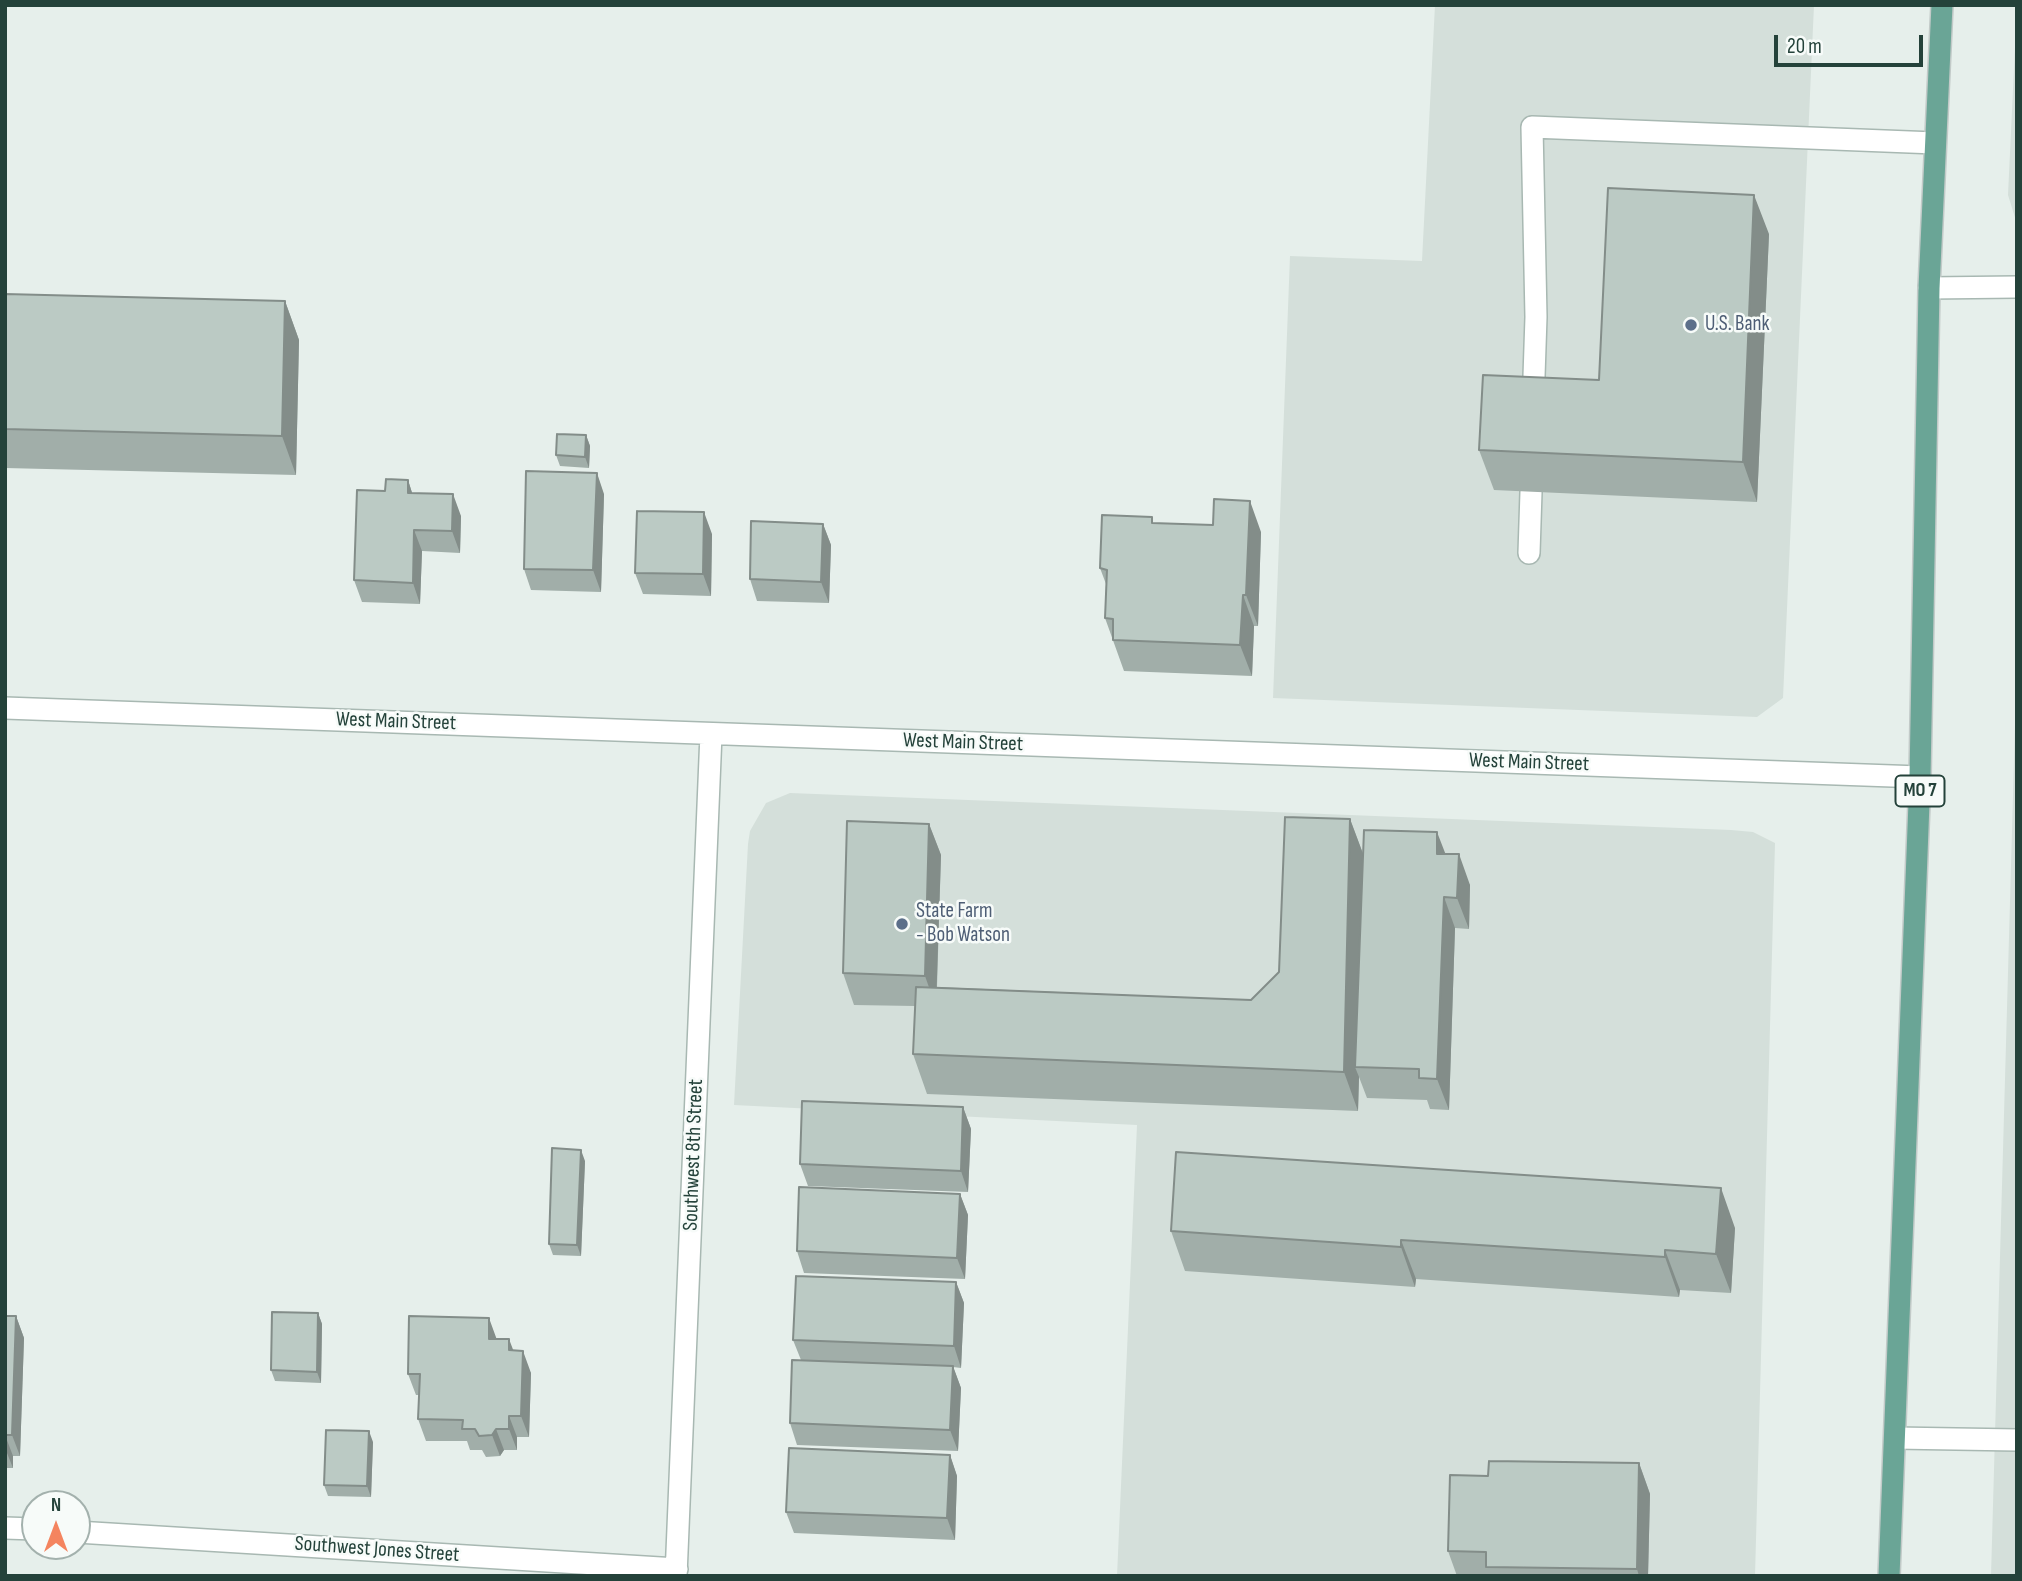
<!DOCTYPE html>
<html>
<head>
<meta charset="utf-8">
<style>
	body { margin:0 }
	#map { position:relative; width:2022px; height:1581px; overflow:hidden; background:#e6efeb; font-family:"Sofia Sans Condensed",sans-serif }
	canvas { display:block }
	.frame { position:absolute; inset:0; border:7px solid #24423a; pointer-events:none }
	.north { position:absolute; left:21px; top:1490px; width:70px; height:70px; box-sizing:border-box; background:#f7fbf9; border:2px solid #a3b1ad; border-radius:50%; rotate:0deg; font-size:19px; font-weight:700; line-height:28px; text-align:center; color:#24423a }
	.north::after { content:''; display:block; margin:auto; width:24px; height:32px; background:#f4845f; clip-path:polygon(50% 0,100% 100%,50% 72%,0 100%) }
	.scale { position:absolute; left:1774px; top:35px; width:149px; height:32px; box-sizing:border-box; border:4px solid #24423a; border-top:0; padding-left:9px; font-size:21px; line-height:24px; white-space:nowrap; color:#24423a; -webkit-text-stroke:5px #f7fbf9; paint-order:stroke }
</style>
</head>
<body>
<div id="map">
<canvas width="2022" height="1581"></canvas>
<div class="frame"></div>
<div class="north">N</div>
<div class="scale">20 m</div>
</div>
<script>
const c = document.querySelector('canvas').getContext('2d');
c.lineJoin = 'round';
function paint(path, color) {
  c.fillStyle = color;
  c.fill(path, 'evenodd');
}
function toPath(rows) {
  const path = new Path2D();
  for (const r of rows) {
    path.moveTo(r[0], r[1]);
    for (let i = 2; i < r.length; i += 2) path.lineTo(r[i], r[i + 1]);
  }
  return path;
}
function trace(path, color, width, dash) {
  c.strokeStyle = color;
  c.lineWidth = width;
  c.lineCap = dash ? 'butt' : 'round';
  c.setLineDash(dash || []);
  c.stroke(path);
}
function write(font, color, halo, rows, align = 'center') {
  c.font = font + ' "Sofia Sans Condensed",sans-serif';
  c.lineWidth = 5;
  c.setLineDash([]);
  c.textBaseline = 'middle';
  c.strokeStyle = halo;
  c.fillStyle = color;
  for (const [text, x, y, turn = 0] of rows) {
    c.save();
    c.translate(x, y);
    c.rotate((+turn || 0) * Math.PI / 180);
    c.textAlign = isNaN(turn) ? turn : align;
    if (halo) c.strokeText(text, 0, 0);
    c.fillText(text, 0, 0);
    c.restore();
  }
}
paint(toPath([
	[1435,5,1814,5,1783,698,1757,717,1273,698,1290,256,1422,261],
	[2017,5,2017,224,2008,195],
	[2015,724,2017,1576,1991,1576],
	[790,793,1731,830,1753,832,1775,843,1755,1576,1117,1576,1137,1125,734,1105,748,844,750,831,766,803]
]), '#d4dfda');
const minor = toPath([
	[1929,288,2017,287],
	[1533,406,1536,317,1532,127,1935,143],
	[1529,553,1531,492],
	[5,708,1920,777],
	[1895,1438,2017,1440],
	[5,1528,35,1529],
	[77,1532,677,1569],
	[676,1576,711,734]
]);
const major = toPath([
	[1889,1576,1920,777,1929,288,1942,5]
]);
trace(minor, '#a8b8b2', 24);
trace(major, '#c2cac8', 24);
trace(minor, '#fff', 21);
trace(major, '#6aa596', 21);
paint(toPath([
	[1769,234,1757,502,1494,490,1479,450,1599,380],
	[5,294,285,301,299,340,296,475,5,468],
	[586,435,590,446,589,468,560,466,556,455],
	[408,480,412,493,461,516,460,553,422,551,420,604,362,602,354,580,385,491],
	[604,494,601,592,531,590,524,569],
	[1154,523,1261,532,1258,626,1254,626,1252,676,1124,671,1105,618,1106,584,1100,568],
	[823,524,831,545,829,603,757,601,750,579],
	[712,534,711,596,643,594,635,573],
	[1350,819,1363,854,1445,854,1470,885,1469,929,1455,928,1449,1110,1430,1109,1427,1100,1367,1098,1359,1077,1358,1111,927,1094,913,1054,915,1006,854,1005,843,973,929,824,941,855,937,987,1251,1000,1279,972],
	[963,1107,971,1129,968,1192,808,1186,800,1164],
	[585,1161,581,1256,553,1255,549,1244],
	[960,1194,968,1215,965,1279,804,1273,797,1251],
	[1735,1228,1731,1293,1680,1290,1679,1297,1416,1279,1415,1287,1185,1271,1171,1231],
	[956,1282,964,1303,961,1368,953,1367,961,1388,958,1451,797,1445,790,1423,801,1360,793,1340],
	[318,1313,322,1324,321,1383,275,1381,271,1370],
	[5,1316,16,1316,24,1338,20,1456,13,1456,13,1468,5,1468],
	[497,1339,513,1351,531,1373,529,1437,517,1437,517,1450,504,1450,500,1456,486,1457,482,1450,470,1450,467,1441,426,1441,418,1419,419,1395,416,1395,408,1374],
	[373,1442,371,1497,328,1496,324,1485],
	[950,1455,957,1476,955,1540,794,1533,786,1512],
	[1639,1463,1650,1494,1648,1576,1457,1576,1448,1551,1488,1476]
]), '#a1aea9');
paint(toPath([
	[1754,195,1769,234,1757,502,1743,462],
	[285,301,299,340,296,475,282,436],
	[586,435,590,446,589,468,585,457],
	[597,473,604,494,601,592,593,570],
	[408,480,415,502,408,493],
	[453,494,461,516,460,553,452,531],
	[1250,501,1261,532,1258,626,1246,595],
	[704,512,712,534,711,596,703,574],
	[823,524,831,545,829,603,821,582],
	[414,530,422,551,420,604,413,583],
	[1243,595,1254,626,1252,676,1240,645],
	[1350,819,1365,859,1355,1067,1359,1077,1358,1111,1344,1072],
	[929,824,941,855,936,1007,925,976],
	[1437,832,1449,863,1437,854],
	[1459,854,1470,885,1469,929,1457,898],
	[1444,897,1455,928,1449,1110,1437,1079],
	[963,1107,971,1129,968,1192,961,1171],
	[581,1150,585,1161,581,1256,577,1245],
	[1721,1188,1735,1228,1731,1293,1716,1254],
	[960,1194,968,1215,965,1279,957,1258],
	[1401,1240,1416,1279,1415,1287,1401,1247],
	[1665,1250,1680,1290,1679,1297,1665,1257],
	[956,1282,964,1303,961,1368,954,1346],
	[318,1313,322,1324,321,1383,317,1372],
	[16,1316,24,1338,20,1456,12,1435],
	[489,1318,497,1340,489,1339],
	[509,1339,517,1360,509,1350],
	[523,1351,531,1373,529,1437,521,1416],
	[953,1366,961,1388,958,1451,950,1430],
	[509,1416,517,1437,517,1450,509,1429],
	[496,1429,504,1450,500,1456,492,1435],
	[369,1431,373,1442,371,1497,367,1486],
	[5,1435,13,1456,13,1468,5,1448],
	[950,1455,957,1476,955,1540,947,1518],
	[1639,1463,1650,1494,1648,1576,1639,1576,1637,1569]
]), '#838d89');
const building = toPath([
	[1608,188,1754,195,1743,462,1479,450,1483,375,1599,380,1608,188],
	[5,294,285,301,282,436,5,429,5,294],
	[557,434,586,435,585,457,556,455,557,434],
	[526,471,597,473,593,570,524,569,526,471],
	[386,479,408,480,408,493,453,494,452,531,414,530,413,583,354,580,357,490,385,491,386,479],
	[1214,499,1250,501,1246,595,1243,595,1240,645,1113,640,1113,619,1105,618,1107,570,1100,568,1102,515,1152,517,1152,523,1213,525,1214,499],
	[637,511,704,512,703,574,635,573,637,511],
	[751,521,823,524,821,582,750,579,751,521],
	[1285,817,1350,819,1344,1072,913,1054,916,987,1251,1000,1279,972,1285,817],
	[847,821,929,824,925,976,843,973,847,821],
	[1364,830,1437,832,1437,854,1459,854,1457,898,1444,897,1437,1079,1419,1078,1419,1069,1355,1067,1364,830],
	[802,1101,963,1107,961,1171,800,1164,802,1101],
	[552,1148,581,1150,577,1245,549,1244,552,1148],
	[1176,1152,1721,1188,1716,1254,1665,1250,1665,1257,1401,1240,1401,1247,1171,1231,1176,1152],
	[799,1187,960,1194,957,1258,797,1251,799,1187],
	[796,1276,956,1282,954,1346,793,1340,796,1276],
	[272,1312,318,1313,317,1372,271,1370,272,1312],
	[5,1316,16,1316,12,1435,5,1435,5,1438,5,1316],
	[409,1316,489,1318,489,1339,509,1339,509,1350,523,1351,521,1416,509,1416,509,1429,496,1429,492,1435,479,1436,475,1429,462,1429,463,1420,418,1419,420,1374,408,1374,409,1316],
	[792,1360,953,1366,950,1430,790,1423,792,1360],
	[326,1430,369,1431,367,1486,324,1485,326,1430],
	[789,1448,950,1455,947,1518,786,1512,789,1448],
	[1489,1461,1639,1463,1637,1569,1486,1567,1486,1552,1448,1551,1450,1475,1488,1476,1489,1461]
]);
paint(building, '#bbcac4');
trace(building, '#838d89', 2);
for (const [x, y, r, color] of [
	[1691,325,7,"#5c6f8a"],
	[902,924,7,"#5c6f8a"]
]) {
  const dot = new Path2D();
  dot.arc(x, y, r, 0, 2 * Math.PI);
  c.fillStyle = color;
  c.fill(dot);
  trace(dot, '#f7fbf9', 2.5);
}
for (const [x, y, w] of [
	[1920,791,49]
]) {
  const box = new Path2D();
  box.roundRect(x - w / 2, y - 15.5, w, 31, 5);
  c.fillStyle = '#f7fbf9';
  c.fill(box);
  trace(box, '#24423a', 2);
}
write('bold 19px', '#24423a', null, [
	["MO 7",1920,791]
]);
write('21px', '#4e5e75', '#f7fbf9', [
	["U.S. Bank",1705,325],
	["State Farm",916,912],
	["- Bob Watson",916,936]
], 'left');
write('21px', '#24423a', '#f7fbf9', [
	["West Main Street",396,722,2],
	["West Main Street",963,743,2],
	["West Main Street",1529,763,2],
	["Southwest 8th Street",694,1155,-88],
	["Southwest Jones Street",377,1550,4]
]);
</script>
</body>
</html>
